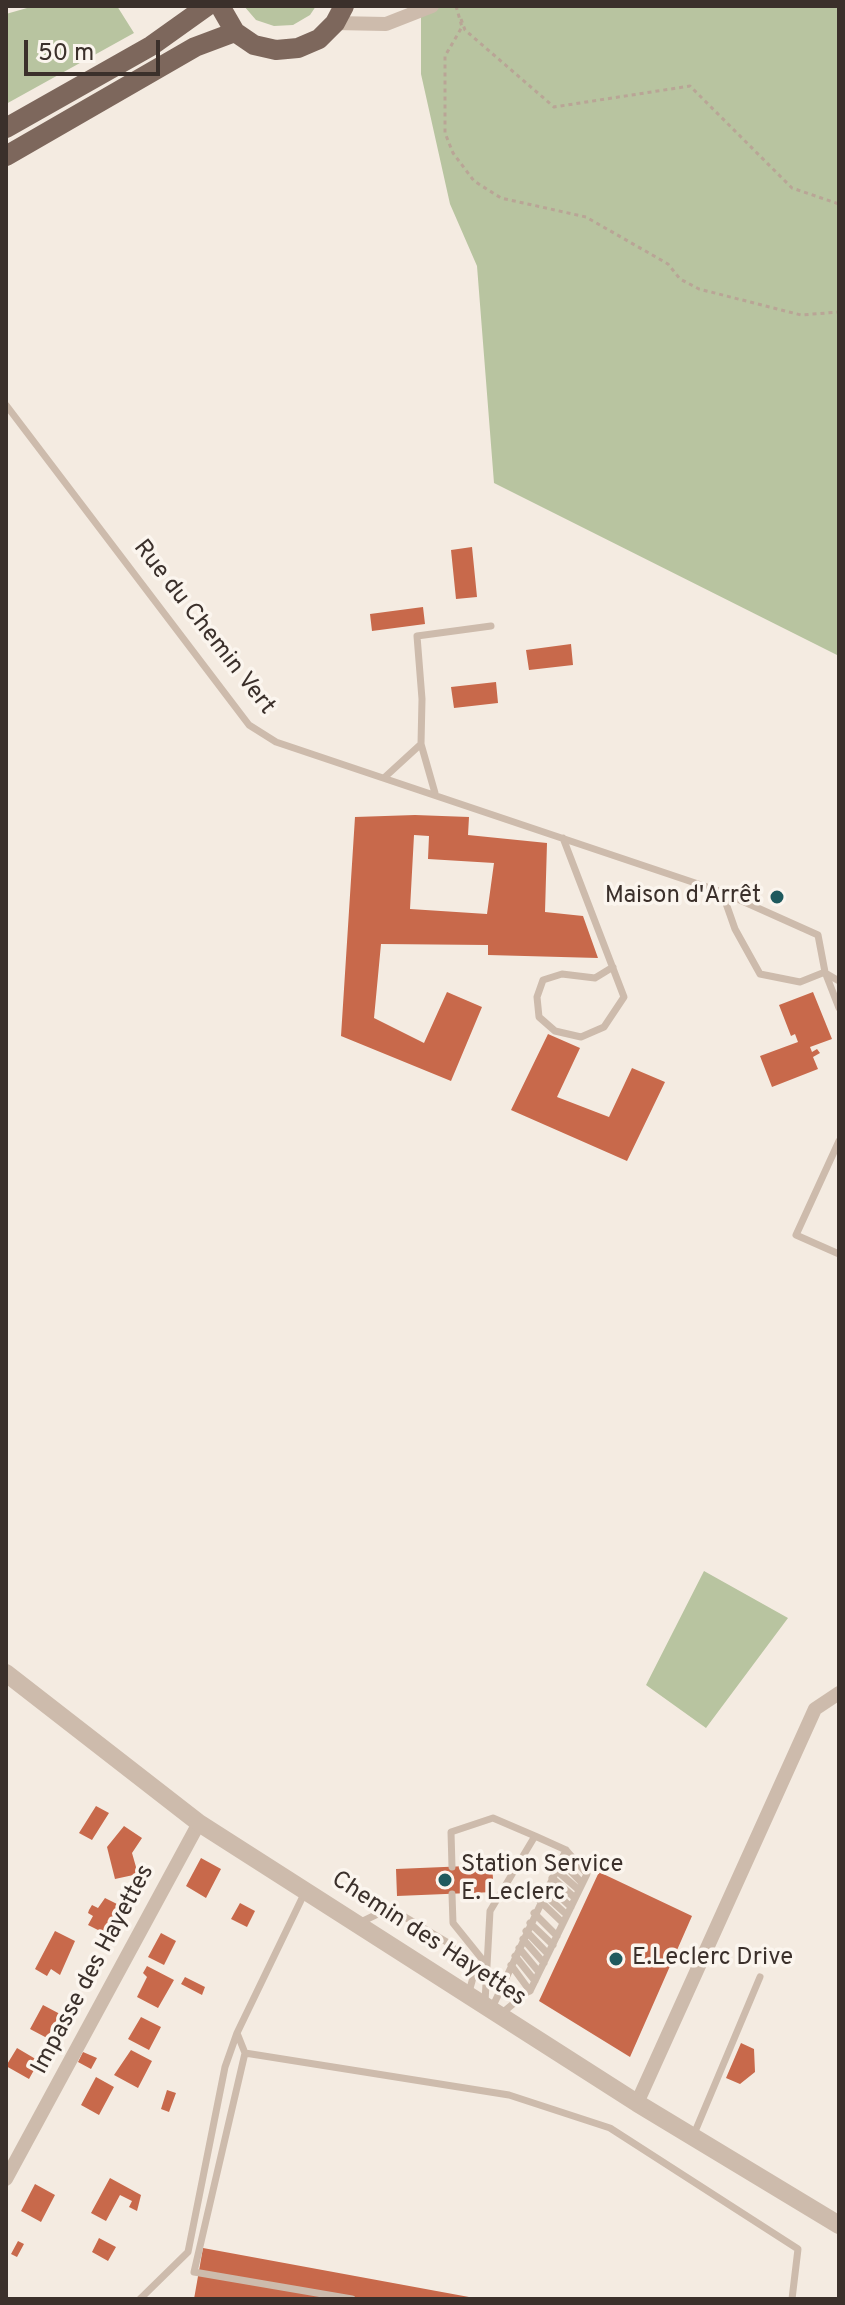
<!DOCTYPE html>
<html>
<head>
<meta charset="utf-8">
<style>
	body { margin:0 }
	#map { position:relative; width:845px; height:2305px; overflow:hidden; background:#f4ebe1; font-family:Overpass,sans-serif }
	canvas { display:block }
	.frame { position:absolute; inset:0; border:8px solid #3b302b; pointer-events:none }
	.scale { position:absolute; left:24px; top:40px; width:136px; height:36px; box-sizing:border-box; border:4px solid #3b302b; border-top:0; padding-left:10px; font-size:24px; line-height:28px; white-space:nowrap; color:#3b302b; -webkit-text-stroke:6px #fbf5ee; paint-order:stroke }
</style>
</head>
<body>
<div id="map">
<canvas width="845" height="2305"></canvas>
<div class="frame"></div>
<div class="scale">50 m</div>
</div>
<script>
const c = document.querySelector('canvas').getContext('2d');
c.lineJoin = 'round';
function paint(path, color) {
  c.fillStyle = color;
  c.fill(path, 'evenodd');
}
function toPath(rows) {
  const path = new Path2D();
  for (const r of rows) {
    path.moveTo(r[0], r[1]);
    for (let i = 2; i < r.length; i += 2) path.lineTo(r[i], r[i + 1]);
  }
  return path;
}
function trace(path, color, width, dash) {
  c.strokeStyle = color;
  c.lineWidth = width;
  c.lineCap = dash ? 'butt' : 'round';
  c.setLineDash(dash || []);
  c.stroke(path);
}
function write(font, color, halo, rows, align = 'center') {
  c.font = font + ' Overpass,sans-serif';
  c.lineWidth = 7;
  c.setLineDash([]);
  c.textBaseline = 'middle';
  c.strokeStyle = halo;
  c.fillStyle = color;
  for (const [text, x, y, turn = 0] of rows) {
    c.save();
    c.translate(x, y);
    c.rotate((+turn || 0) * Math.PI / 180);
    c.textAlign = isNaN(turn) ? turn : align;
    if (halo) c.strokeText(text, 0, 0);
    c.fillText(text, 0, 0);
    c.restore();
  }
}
paint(toPath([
	[34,6,117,6,134,33,6,104,6,14],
	[244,6,316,6,310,15,293,25,274,26,256,20],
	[421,6,839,6,839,656,494,483,477,266,450,204,421,74],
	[704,1571,788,1618,706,1728,646,1685]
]), '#b8c4a0');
paint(toPath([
	[472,547,477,597,456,599,451,550],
	[423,607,425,624,372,631,370,614],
	[571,644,573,665,529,670,526,650],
	[496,682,498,703,454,708,451,687],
	[415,815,469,817,468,835,547,843,545,912,583,916,598,958,488,955,488,945,381,944,374,1018,424,1043,447,992,482,1007,451,1081,341,1036,355,817],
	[414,835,429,836,428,859,494,863,487,914,410,909],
	[813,992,832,1039,810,1047,812,1052,817,1049,820,1053,813,1057,818,1069,772,1087,760,1056,798,1042,795,1034,791,1036,779,1005],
	[548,1034,580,1048,557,1097,609,1117,632,1068,665,1082,627,1161,511,1110],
	[96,1806,109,1813,92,1840,79,1833],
	[124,1826,142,1838,132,1853,138,1874,115,1879,107,1847],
	[201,1858,221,1869,206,1898,186,1886],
	[492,1865,494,1892,397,1896,396,1869],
	[599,1872,692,1916,630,2057,539,2001],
	[105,1898,123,1907,110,1936,88,1925,93,1916,88,1913,89,1910,92,1905,98,1908],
	[240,1903,255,1911,247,1927,231,1919],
	[55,1931,75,1941,60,1975,51,1969,47,1976,35,1969],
	[161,1933,176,1941,164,1965,148,1957],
	[147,1966,174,1980,158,2008,137,1997,147,1977,143,1973],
	[185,1977,205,1987,202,1995,181,1984],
	[43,2005,60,2014,47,2038,30,2029],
	[141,2017,161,2027,149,2050,128,2039],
	[741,2043,754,2049,755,2072,740,2084,726,2078],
	[17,2048,39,2061,29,2079,6,2066],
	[131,2050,152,2061,138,2088,114,2075],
	[83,2052,97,2058,91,2069,78,2062],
	[96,2077,114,2087,99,2115,81,2105],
	[167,2090,176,2093,169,2112,161,2109],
	[110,2178,141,2195,137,2211,129,2207,132,2201,120,2195,106,2221,91,2213],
	[35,2184,55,2195,41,2222,21,2211],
	[99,2238,116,2247,108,2261,92,2252],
	[18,2241,24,2244,17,2257,11,2254],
	[203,2248,469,2297,469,2299,194,2299]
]), '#c8694b');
trace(toPath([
	[456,6,462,27,445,56,445,133,453,153,474,181,501,198,586,217,668,264,680,279,699,289,801,315,839,312],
	[461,19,465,30,554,107,690,86,792,188,839,204]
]), '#b9a596', 3, [4, 4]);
trace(toPath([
	[6,405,249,725,276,742,722,892,818,935,825,972,800,982,760,974,735,929,722,892],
	[385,777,421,744],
	[435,793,421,744,422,699,417,636,491,626],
	[563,838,624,997,604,1027,581,1037,555,1031,539,1017,537,997,543,980,562,974,595,978,613,967],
	[825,972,839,1008],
	[827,974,839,981],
	[839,1141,796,1235,839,1254],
	[561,1861,582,1883],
	[452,1867,451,1832,493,1818,535,1836],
	[556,1870,579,1890],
	[552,1878,575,1898],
	[548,1886,571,1907],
	[305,1892,237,2033,245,2053,194,2272,352,2299],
	[452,1894,453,1923,486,1964],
	[544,1894,567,1915],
	[540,1901,563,1923],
	[534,1913,557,1936],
	[361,1922,390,1908,450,1944,474,1974,469,1992],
	[530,1923,553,1945],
	[526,1931,548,1954],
	[523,1939,544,1963],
	[519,1948,539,1972],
	[515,1956,535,1981],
	[511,1965,530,1991],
	[485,2002,490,1911,535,1836,566,1850,492,2008],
	[501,2014,531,1989,587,1874,566,1850],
	[245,2053,509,2095,610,2128,798,2249,792,2299],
	[694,2134,760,1977],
	[140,2299,188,2252,225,2067,237,2033]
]), '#cdbbac', 7);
trace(toPath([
	[335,23,386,24,432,6],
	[637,2103,815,1709,839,1693],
	[6,2179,199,1823]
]), '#cdbbac', 14);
trace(toPath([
	[6,1673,199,1823,637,2103,839,2225]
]), '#cdbbac', 18);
trace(toPath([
	[220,6,235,32,254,45,276,50,298,48,319,39,335,23,344,6],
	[6,128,151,46,207,6],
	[6,156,195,47,235,32]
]), '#7d675c', 20);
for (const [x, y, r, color] of [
	[777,897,8,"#1f5a5e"],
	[445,1880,8,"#1f5a5e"],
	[616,1959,8,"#1f5a5e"]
]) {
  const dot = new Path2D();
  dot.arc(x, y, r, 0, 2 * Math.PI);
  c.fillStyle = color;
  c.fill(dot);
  trace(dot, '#fbf5ee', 3);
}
write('24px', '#3b302b', '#fbf5ee', [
	["Rue du Chemin Vert",203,628,52],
	["Chemin des Hayettes",428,1940,33],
	["Impasse des Hayettes",94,1970,-62]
]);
write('24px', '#3b302b', '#fbf5ee', [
	["Maison d'Arrêt",761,897,"right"],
	["Station Service",461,1866],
	["E. Leclerc",461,1894],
	["E.Leclerc Drive",632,1959]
], 'left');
</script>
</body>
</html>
